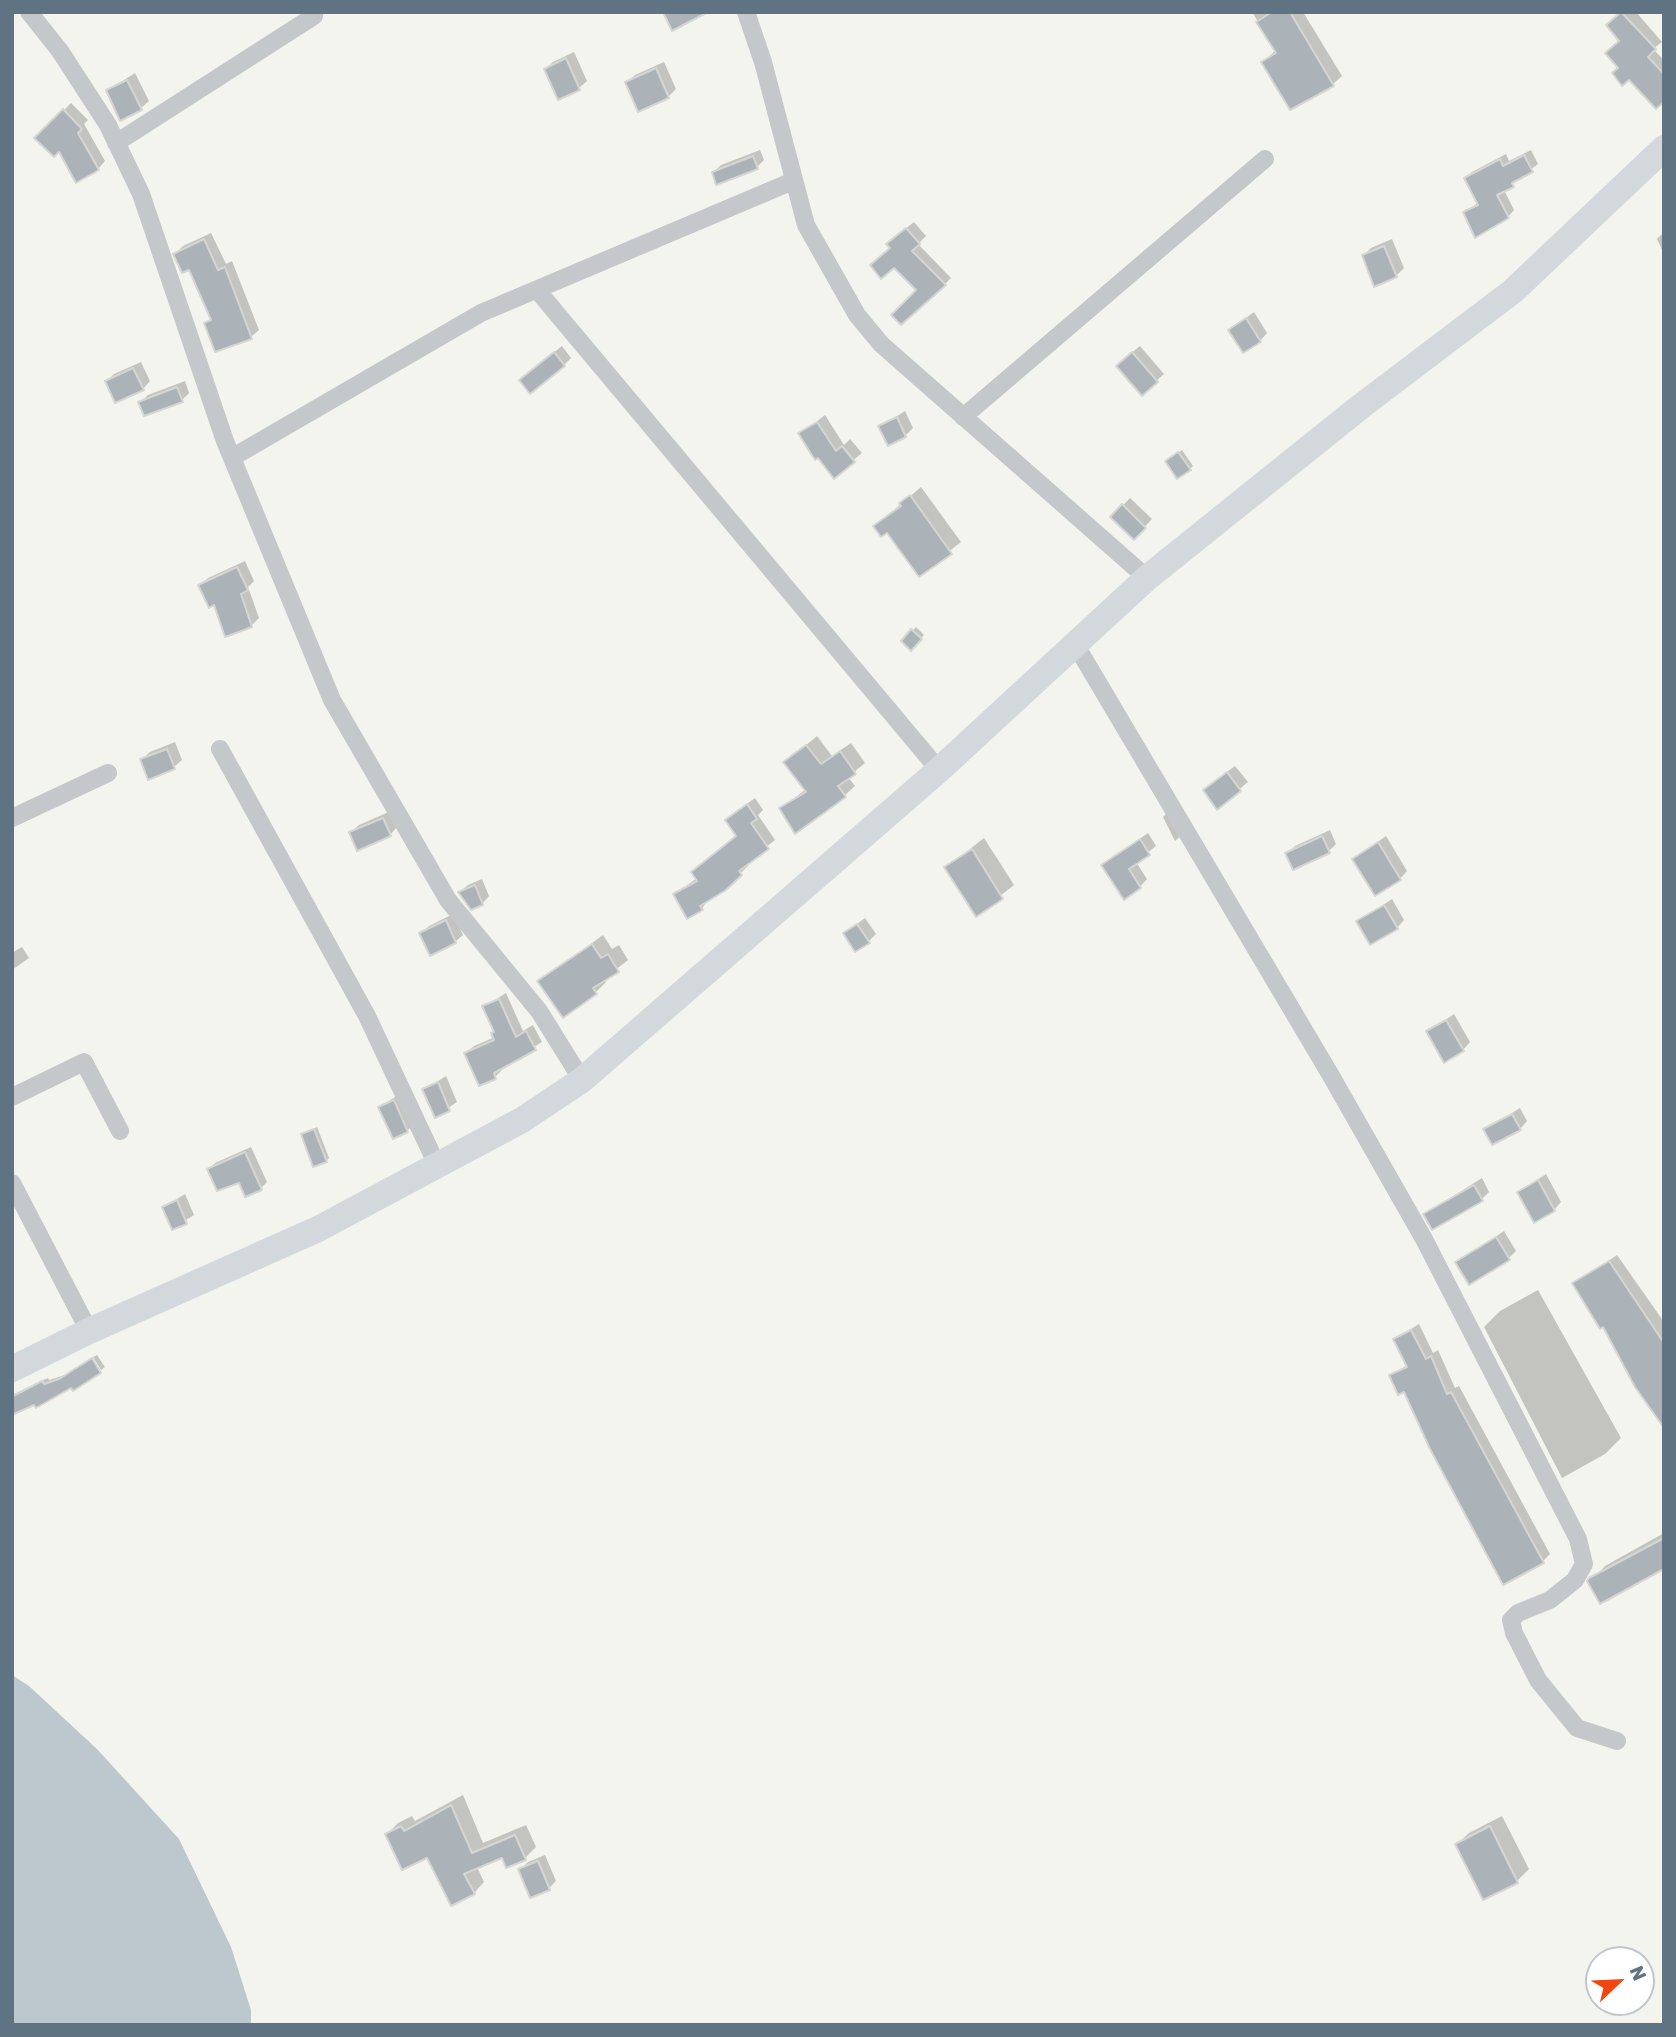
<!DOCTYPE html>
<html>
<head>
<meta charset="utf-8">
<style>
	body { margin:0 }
	#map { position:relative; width:1676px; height:2037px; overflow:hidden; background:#f4f4ef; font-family:Rubik,sans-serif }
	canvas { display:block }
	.frame { position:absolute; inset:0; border:14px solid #607383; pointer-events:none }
	.north { position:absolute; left:1585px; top:1946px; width:70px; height:70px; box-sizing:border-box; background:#fff; border:2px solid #bfc7cd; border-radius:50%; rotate:67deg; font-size:19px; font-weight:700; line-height:28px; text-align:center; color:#607383 }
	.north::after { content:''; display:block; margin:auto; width:24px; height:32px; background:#f24510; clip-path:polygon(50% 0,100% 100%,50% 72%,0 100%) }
</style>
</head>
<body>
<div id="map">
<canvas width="1676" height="2037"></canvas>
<div class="frame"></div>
<div class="north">N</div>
</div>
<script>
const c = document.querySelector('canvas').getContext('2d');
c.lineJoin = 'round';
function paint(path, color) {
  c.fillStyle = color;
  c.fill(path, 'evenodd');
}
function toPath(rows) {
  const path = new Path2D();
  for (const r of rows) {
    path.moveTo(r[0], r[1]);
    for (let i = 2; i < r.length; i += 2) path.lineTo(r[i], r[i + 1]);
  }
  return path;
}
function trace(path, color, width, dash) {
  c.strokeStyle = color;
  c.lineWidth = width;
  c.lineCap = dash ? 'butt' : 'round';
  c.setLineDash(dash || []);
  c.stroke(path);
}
paint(toPath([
	[12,1675,29,1686,97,1749,179,1839,231,1947,251,2010,251,2025,12,2025]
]), '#bcc8cd');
paint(toPath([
	[1252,12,1303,12,1342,76,1333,84,1263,62,1276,50],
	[1622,12,1636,12,1662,42,1653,49,1664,60,1664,100,1619,68,1621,40,1615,18],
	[574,52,587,81,579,88,559,98,546,69,553,62],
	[664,62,676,89,668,97,639,110,627,82,635,75],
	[135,73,149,101,141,108,108,90],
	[71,103,88,120,84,124,105,161,98,169,37,138],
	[760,150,764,160,757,167,714,172,721,165],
	[1531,150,1538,164,1504,190,1514,210,1508,217,1465,212,1478,203,1466,178,1472,172,1506,154,1509,161],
	[914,222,926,236,918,244,951,278,929,300,892,247,895,237],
	[1664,232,1664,254,1657,239],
	[211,233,226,264,232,261,259,330,251,337,206,323,212,317,190,267,175,254,183,246],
	[1392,239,1404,268,1396,276,1364,255,1371,248],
	[1254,312,1267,333,1260,341,1230,330],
	[562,346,571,358,564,365,528,373],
	[1140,346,1164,374,1156,381,1125,358],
	[141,362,150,381,143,389,107,381,114,374],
	[185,381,189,393,182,400,140,403,148,395],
	[905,411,913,428,905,436,880,427],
	[825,415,844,445,850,439,862,453,834,476,801,434],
	[1182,450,1193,466,1190,469,1170,458],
	[921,487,961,542,919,575,888,531,875,526],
	[1130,498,1152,519,1134,538,1112,517],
	[245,561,254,581,248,587,259,618,251,626,215,603,200,585,208,578],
	[916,627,924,635,911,648,903,641],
	[817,736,832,756,851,743,865,763,848,777,855,786,845,795,796,831,781,809,806,789,786,762],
	[175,742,182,760,174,767,142,759,150,752],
	[1235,766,1248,782,1218,807,1212,783],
	[755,798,763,810,758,815,775,840,746,863,748,866,725,888,708,899,702,909,675,894,697,878,738,835,734,813],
	[1171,809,1185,832,1175,841,1163,817],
	[391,811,397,827,390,835,351,832,359,825],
	[1330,830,1336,844,1329,851,1287,854,1295,846],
	[1148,833,1156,846,1136,862,1147,879,1140,887,1103,865],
	[1386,836,1407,871,1400,879,1354,859],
	[984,838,1014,885,977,914,946,868],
	[482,879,489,896,482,904,460,892,468,885],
	[1392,899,1404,920,1397,928,1358,921],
	[453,914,463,935,455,942,421,933,429,926],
	[865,918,876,934,868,942,845,933],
	[603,935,612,949,619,945,628,960,604,979,606,982,596,992,539,982],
	[22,947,29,958,12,970,12,953],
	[506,993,523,1031,533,1025,542,1042,501,1067,502,1070,495,1077,466,1053,474,1046,495,1037,496,1031,484,1007],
	[1454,1014,1470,1042,1463,1050,1428,1032],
	[446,1076,457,1102,436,1116,424,1090],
	[401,1093,415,1123,407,1131,380,1107],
	[1520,1108,1527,1121,1520,1129,1486,1129],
	[317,1127,329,1158,326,1161,303,1135],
	[251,1147,267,1182,261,1188,209,1169,215,1163],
	[1546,1174,1561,1202,1554,1210,1519,1192],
	[1482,1178,1489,1192,1482,1199,1425,1214],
	[185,1194,194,1215,173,1228,164,1207],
	[1504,1231,1516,1251,1508,1259,1457,1263],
	[1617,1255,1664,1322,1664,1426,1604,1325,1574,1284],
	[1538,1290,1621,1438,1605,1454,1562,1478,1484,1327,1500,1311],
	[1419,1324,1433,1353,1438,1350,1455,1388,1459,1386,1550,1554,1543,1561,1391,1376,1407,1365,1395,1339],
	[97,1355,105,1367,101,1370,93,1357],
	[90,1359,71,1386,12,1413,12,1395,48,1378,49,1380,65,1375],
	[1664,1533,1664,1567,1590,1582,1605,1566],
	[463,1795,483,1843,526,1825,536,1847,525,1858,503,1855,477,1867,484,1882,474,1893,428,1856,387,1834,398,1823,412,1816,415,1821],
	[1502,1816,1529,1869,1517,1881,1484,1898,1457,1844,1469,1833],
	[545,1855,556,1881,549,1888,520,1870,528,1862]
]), '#0003');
const building = toPath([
	[663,12,708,12,672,31,663,12],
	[1272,12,1290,12,1334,86,1290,110,1261,62,1276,53,1256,22,1272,12],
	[1621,12,1656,49,1648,57,1664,74,1664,102,1656,109,1629,80,1622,86,1612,73,1618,68,1605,53,1619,41,1606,25,1621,12],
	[566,58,580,90,558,100,544,69,566,58],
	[656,68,669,98,638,112,625,82,656,68],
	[127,80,142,110,120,121,106,90,127,80],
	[63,109,82,129,78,133,99,170,76,183,59,152,54,157,34,138,63,109],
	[1524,155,1533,172,1512,183,1514,187,1497,195,1509,218,1475,238,1463,212,1478,205,1464,178,1500,159,1503,166,1524,155],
	[753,156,758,169,716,185,712,172,753,156],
	[906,228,920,244,912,251,946,285,901,325,891,315,916,290,894,268,881,279,870,265,890,248,886,244,906,228],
	[204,239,218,270,225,267,252,339,215,352,204,323,211,320,189,270,182,273,173,254,204,239],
	[1384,246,1397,277,1374,287,1362,255,1384,246],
	[1246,318,1261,342,1243,353,1228,330,1246,318],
	[554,352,565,366,530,394,519,380,554,352],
	[1132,352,1158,382,1142,396,1116,366,1132,352],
	[133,368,144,390,115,403,105,381,133,368],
	[177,387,183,402,144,416,138,402,177,387],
	[897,417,906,437,888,446,878,426,897,417],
	[817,422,836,451,842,446,855,462,834,479,818,458,815,460,798,433,817,422],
	[1178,452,1191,470,1177,479,1165,461,1178,452],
	[910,495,952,554,919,577,887,533,881,537,873,526,901,506,899,503,910,495],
	[1122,504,1146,528,1134,540,1110,517,1122,504],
	[237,567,248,590,241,594,252,627,225,637,214,605,209,608,198,585,237,567],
	[911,629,922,639,911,651,901,641,911,629],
	[806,745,821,764,840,751,856,774,838,786,846,797,795,834,779,808,806,792,783,762,806,745],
	[167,749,175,769,148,780,140,759,167,749],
	[1227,772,1241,791,1217,810,1203,790,1227,772],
	[747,804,757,819,751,823,769,849,739,871,742,875,726,890,700,906,703,910,687,919,673,894,697,881,691,872,736,836,725,820,747,804],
	[383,818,391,836,357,851,349,832,383,818],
	[1322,836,1330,853,1293,870,1285,853,1322,836],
	[1140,839,1150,855,1129,869,1141,888,1124,900,1101,865,1140,839],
	[1378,842,1401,880,1375,896,1352,859,1378,842],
	[972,849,1003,899,976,917,944,867,972,849],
	[475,885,483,905,471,910,458,892,475,885],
	[1384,905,1398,929,1370,945,1356,921,1384,905],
	[446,920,456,943,430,956,419,933,446,920],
	[857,924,870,943,855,952,843,933,857,924],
	[592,944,601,958,608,954,619,972,593,988,597,994,563,1018,537,981,592,944],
	[499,999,516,1037,526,1031,536,1050,494,1073,496,1079,479,1086,464,1053,494,1040,491,1033,494,1032,482,1006,499,999],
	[1446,1020,1464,1051,1444,1063,1426,1031,1446,1020],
	[438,1082,450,1111,435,1118,422,1089,438,1082],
	[394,1100,408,1132,393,1139,378,1107,394,1100],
	[1512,1114,1521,1130,1492,1145,1483,1129,1512,1114],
	[314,1129,327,1162,313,1167,301,1134,314,1129],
	[245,1152,262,1190,245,1197,239,1183,217,1191,207,1169,245,1152],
	[1538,1180,1555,1211,1534,1223,1517,1192,1538,1180],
	[1474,1185,1483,1201,1432,1230,1423,1214,1474,1185],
	[177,1200,187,1224,172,1230,162,1207,177,1200],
	[1496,1237,1510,1260,1469,1285,1455,1262,1496,1237],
	[1609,1261,1664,1343,1664,1428,1635,1387,1603,1327,1600,1329,1572,1283,1609,1261],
	[1411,1330,1426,1359,1431,1356,1447,1394,1451,1392,1544,1563,1503,1585,1430,1449,1404,1392,1398,1395,1389,1375,1407,1367,1393,1339,1411,1330],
	[92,1358,101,1373,73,1391,71,1388,36,1408,34,1405,12,1415,12,1397,17,1394,42,1381,44,1384,59,1379,92,1358],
	[1664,1538,1664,1569,1600,1604,1587,1581,1589,1578,1664,1538],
	[451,1805,472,1853,515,1835,526,1860,506,1868,502,1858,464,1874,475,1894,451,1906,427,1858,402,1870,385,1834,401,1826,404,1831,451,1805],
	[1490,1826,1518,1883,1483,1900,1455,1844,1490,1826],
	[538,1861,550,1890,530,1898,518,1869,538,1861]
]);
paint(building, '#abb3b8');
trace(building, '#d5d5d2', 2);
trace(toPath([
	[29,12,60,51,108,125,141,194,225,441,332,700,448,900,539,1011,582,1080],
	[746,12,763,62,806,225,857,315,881,344,1147,578],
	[116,143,314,16,311,12],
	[537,290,939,770],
	[963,417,1265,159],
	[233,457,481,313,793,181],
	[1074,642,1330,1074,1424,1239,1578,1539,1584,1564,1575,1580,1550,1600,1518,1613,1511,1620,1514,1633,1538,1680,1577,1728,1617,1741],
	[220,749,367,1016,437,1165],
	[12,818,108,773],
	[12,1097,84,1062,120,1131],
	[12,1183,89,1331]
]), '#c5c8cb', 18);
trace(toPath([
	[12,1369,89,1331,318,1229,522,1120,582,1080,939,770,1147,578,1360,407,1513,291,1664,148]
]), '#d2d8dc', 26);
</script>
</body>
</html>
